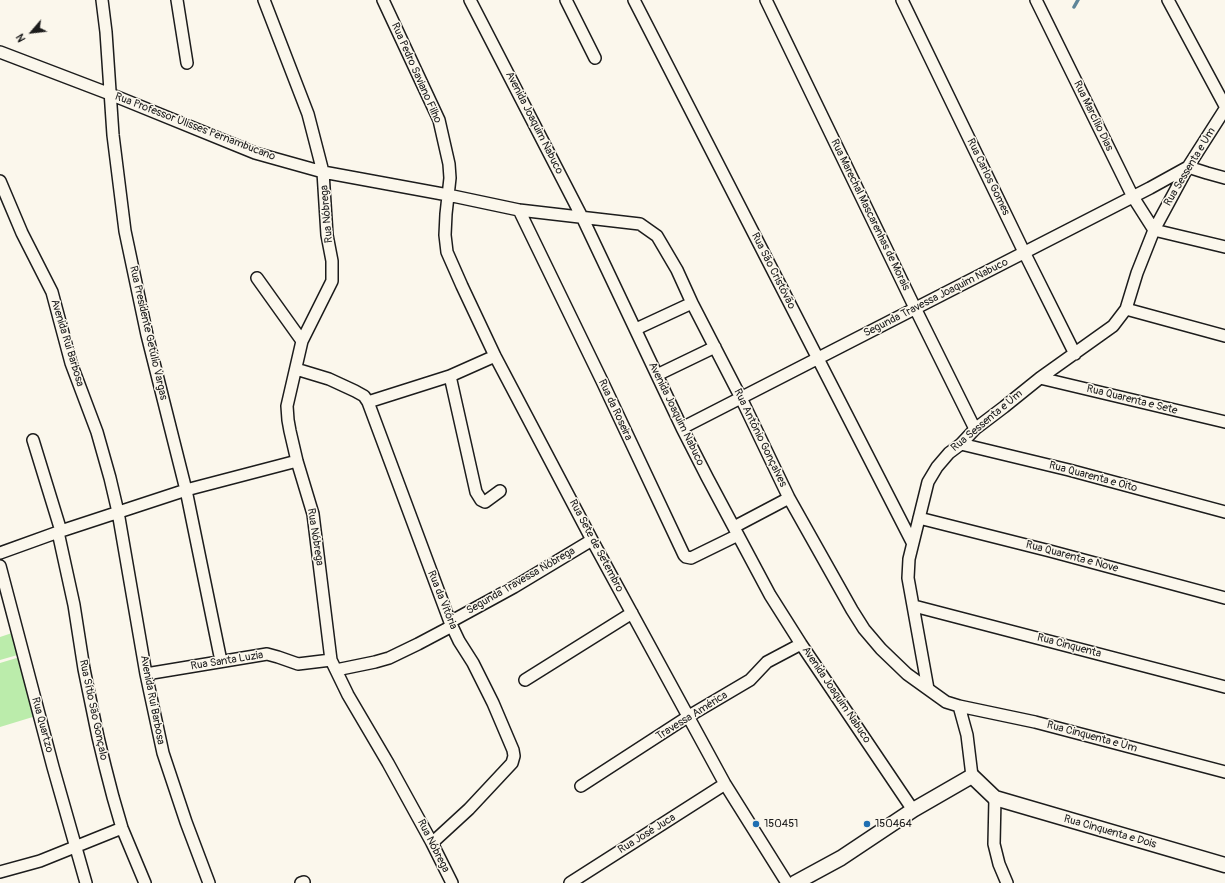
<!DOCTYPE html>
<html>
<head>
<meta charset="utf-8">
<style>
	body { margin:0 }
	#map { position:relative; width:1225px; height:883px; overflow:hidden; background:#fbf7ec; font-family:Pangolin,sans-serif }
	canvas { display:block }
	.north { position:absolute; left:12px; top:12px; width:40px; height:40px; -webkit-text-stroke:3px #fbf7ec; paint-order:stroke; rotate:242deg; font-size:11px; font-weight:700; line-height:16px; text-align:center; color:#1c1c1c }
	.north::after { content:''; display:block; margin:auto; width:14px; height:18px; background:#1c1c1c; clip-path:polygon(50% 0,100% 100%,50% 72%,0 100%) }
</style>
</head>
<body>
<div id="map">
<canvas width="1225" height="883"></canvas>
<div class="north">N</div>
</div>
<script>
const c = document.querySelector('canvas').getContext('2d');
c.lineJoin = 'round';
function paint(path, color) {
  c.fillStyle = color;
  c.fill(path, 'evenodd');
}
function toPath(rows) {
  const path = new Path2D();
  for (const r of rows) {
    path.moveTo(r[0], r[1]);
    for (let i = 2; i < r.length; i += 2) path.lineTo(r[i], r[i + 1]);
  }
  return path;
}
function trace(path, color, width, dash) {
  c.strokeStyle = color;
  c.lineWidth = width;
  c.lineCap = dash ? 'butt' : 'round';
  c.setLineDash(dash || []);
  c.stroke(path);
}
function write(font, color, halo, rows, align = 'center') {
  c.font = font + ' Pangolin,sans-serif';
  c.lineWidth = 3;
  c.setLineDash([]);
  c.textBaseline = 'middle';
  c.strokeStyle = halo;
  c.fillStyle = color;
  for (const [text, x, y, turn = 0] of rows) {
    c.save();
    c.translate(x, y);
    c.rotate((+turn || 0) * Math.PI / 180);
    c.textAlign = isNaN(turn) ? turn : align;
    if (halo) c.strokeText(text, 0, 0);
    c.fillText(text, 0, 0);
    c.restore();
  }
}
paint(toPath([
	[15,632,21,654,0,660,0,637],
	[20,657,36,716,0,727,0,663]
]), '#bbecab');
trace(toPath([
	[1074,7,1078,0]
]), '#5f8699', 3.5);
const minor = toPath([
	[102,0,106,32,113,135,125,231,147,335,186,490,221,661],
	[177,0,187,63],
	[264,0,308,114,323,172,327,235,332,261,332,281,302,341,287,406,288,420,290,431,297,461,313,514,331,660,348,695,388,763,432,843,452,883],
	[383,0,439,120,449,164,450,178,446,214,445,235,447,252,462,286,495,356,592,540,725,784,787,883],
	[470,0,583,219,682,428,707,477,770,595,801,644,913,810],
	[566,0,595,58],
	[634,0,912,542],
	[766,0,915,308,975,429],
	[902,0,1024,252,1075,354],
	[1036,0,1133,197,1154,230],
	[1168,0,1225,106],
	[0,52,110,94,255,153,323,172,448,195,519,210,640,224,657,236,677,270,692,303,741,398,789,498,852,610,864,629,881,649,907,674,946,702,959,706,967,735,972,776],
	[1188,167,1207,173,1225,178],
	[0,181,22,233,52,292,71,363,97,432,110,478,118,512,146,674,163,753,186,822,209,883],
	[519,210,602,381,684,555,686,557,691,558,738,535],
	[1154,230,1225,247],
	[257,278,302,341],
	[1126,309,1225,336],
	[636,329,692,303],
	[296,369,329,379,355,391,364,396,368,402,450,622,459,641,473,663,493,703,513,750,514,756,512,763,469,809,432,843],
	[657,375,715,347],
	[450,376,476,492,481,500,485,502,500,491],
	[1040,378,1225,422],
	[368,402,450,376,495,356],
	[682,428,1150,188,1188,167],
	[33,440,61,531],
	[961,444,1069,470,1225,512],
	[919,518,1050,551,1225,598],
	[734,527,789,498],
	[58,532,74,605,84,669,98,737,105,766,113,797,122,828,145,883],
	[0,553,61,531,186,490,297,461],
	[0,566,53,767,86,883],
	[914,606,1225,687],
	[450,622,514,587,592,540],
	[336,670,375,662,389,658,418,644,452,626],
	[146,674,267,654,278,657,298,664,331,660],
	[525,680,632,613],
	[928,689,908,578,909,559,928,482,937,467,949,453,961,444,975,429,1004,407,1040,378,1113,326,1126,309,1137,273,1154,230,1188,167,1225,109],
	[959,706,1035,722,1225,772],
	[581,786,689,716,750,680,767,662,801,644],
	[995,798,994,844,999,864,1007,883],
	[0,872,40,861,122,828],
	[301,883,304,882],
	[570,883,725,784]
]);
const tertiary = toPath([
	[795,883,841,858,913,810,972,776,995,798,1225,865]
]);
trace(minor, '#1c1c1c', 14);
trace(tertiary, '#1c1c1c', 17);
trace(minor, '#fbf7ec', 11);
trace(tertiary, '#fbf7ec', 14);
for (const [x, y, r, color] of [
	[756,824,4,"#1f6fb2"],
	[867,824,4,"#1f6fb2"]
]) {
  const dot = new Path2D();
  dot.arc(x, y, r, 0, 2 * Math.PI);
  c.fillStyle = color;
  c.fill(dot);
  trace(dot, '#fbf7ec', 1.5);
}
write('11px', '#1c1c1c', '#fbf7ec', [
	["Rua Pedro Saviano Filho",416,73,66],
	["Rua Marcílio Dias",1093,116,64],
	["Avenida Joaquim Nabuco",534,123,63],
	["Rua Professor Ulisses Pernambucano",195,127,21],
	["Rua Sessenta e Um",1190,167,-59],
	["Rua Carlos Gomes",988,177,64],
	["Rua Nóbrega",327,214,-95],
	["Rua Marechal Mascarenhas de Morais",870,215,64],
	["Rua São Cristóvão",773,271,63],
	["Segunda Travessa Joaquim Nabuco",936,298,-27],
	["Rua Presidente Getúlio Vargas",148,333,77],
	["Avenida Rui Barbosa",67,343,73],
	["Rua Quarenta e Sete",1132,400,14],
	["Rua da Roseira",615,410,65],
	["Avenida Joaquim Nabuco",676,414,64],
	["Rua Sessenta e Um",987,421,-40],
	["Rua Antônio Gonçalves",760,438,64],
	["Rua Quarenta e Oito",1093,477,15],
	["Rua Nóbrega",315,537,81],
	["Rua Sete de Setembro",596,546,62],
	["Rua Quarenta e Nove",1072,557,15],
	["Segunda Travessa Nóbrega",521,581,-30],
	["Rua da Vitória",442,600,68],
	["Rua Cinquenta",1069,646,15],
	["Rua Santa Luzia",227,661,-9],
	["Avenida Joaquim Nabuco",836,695,56],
	["Avenida Rui Barbosa",152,700,79],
	["Rua Sítio São Gonçalo",93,710,78],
	["Travessa América",692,716,-32],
	["Rua Quartzo",42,725,75],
	["Rua Cinquenta e Um",1092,737,15],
	["Rua Cinquenta e Dois",1110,832,16],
	["Rua José Juca",647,834,-32],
	["Rua Nóbrega",433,846,63]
]);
write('11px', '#1c1c1c', '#fbf7ec', [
	["150451",764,824],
	["150464",875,824]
], 'left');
</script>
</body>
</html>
